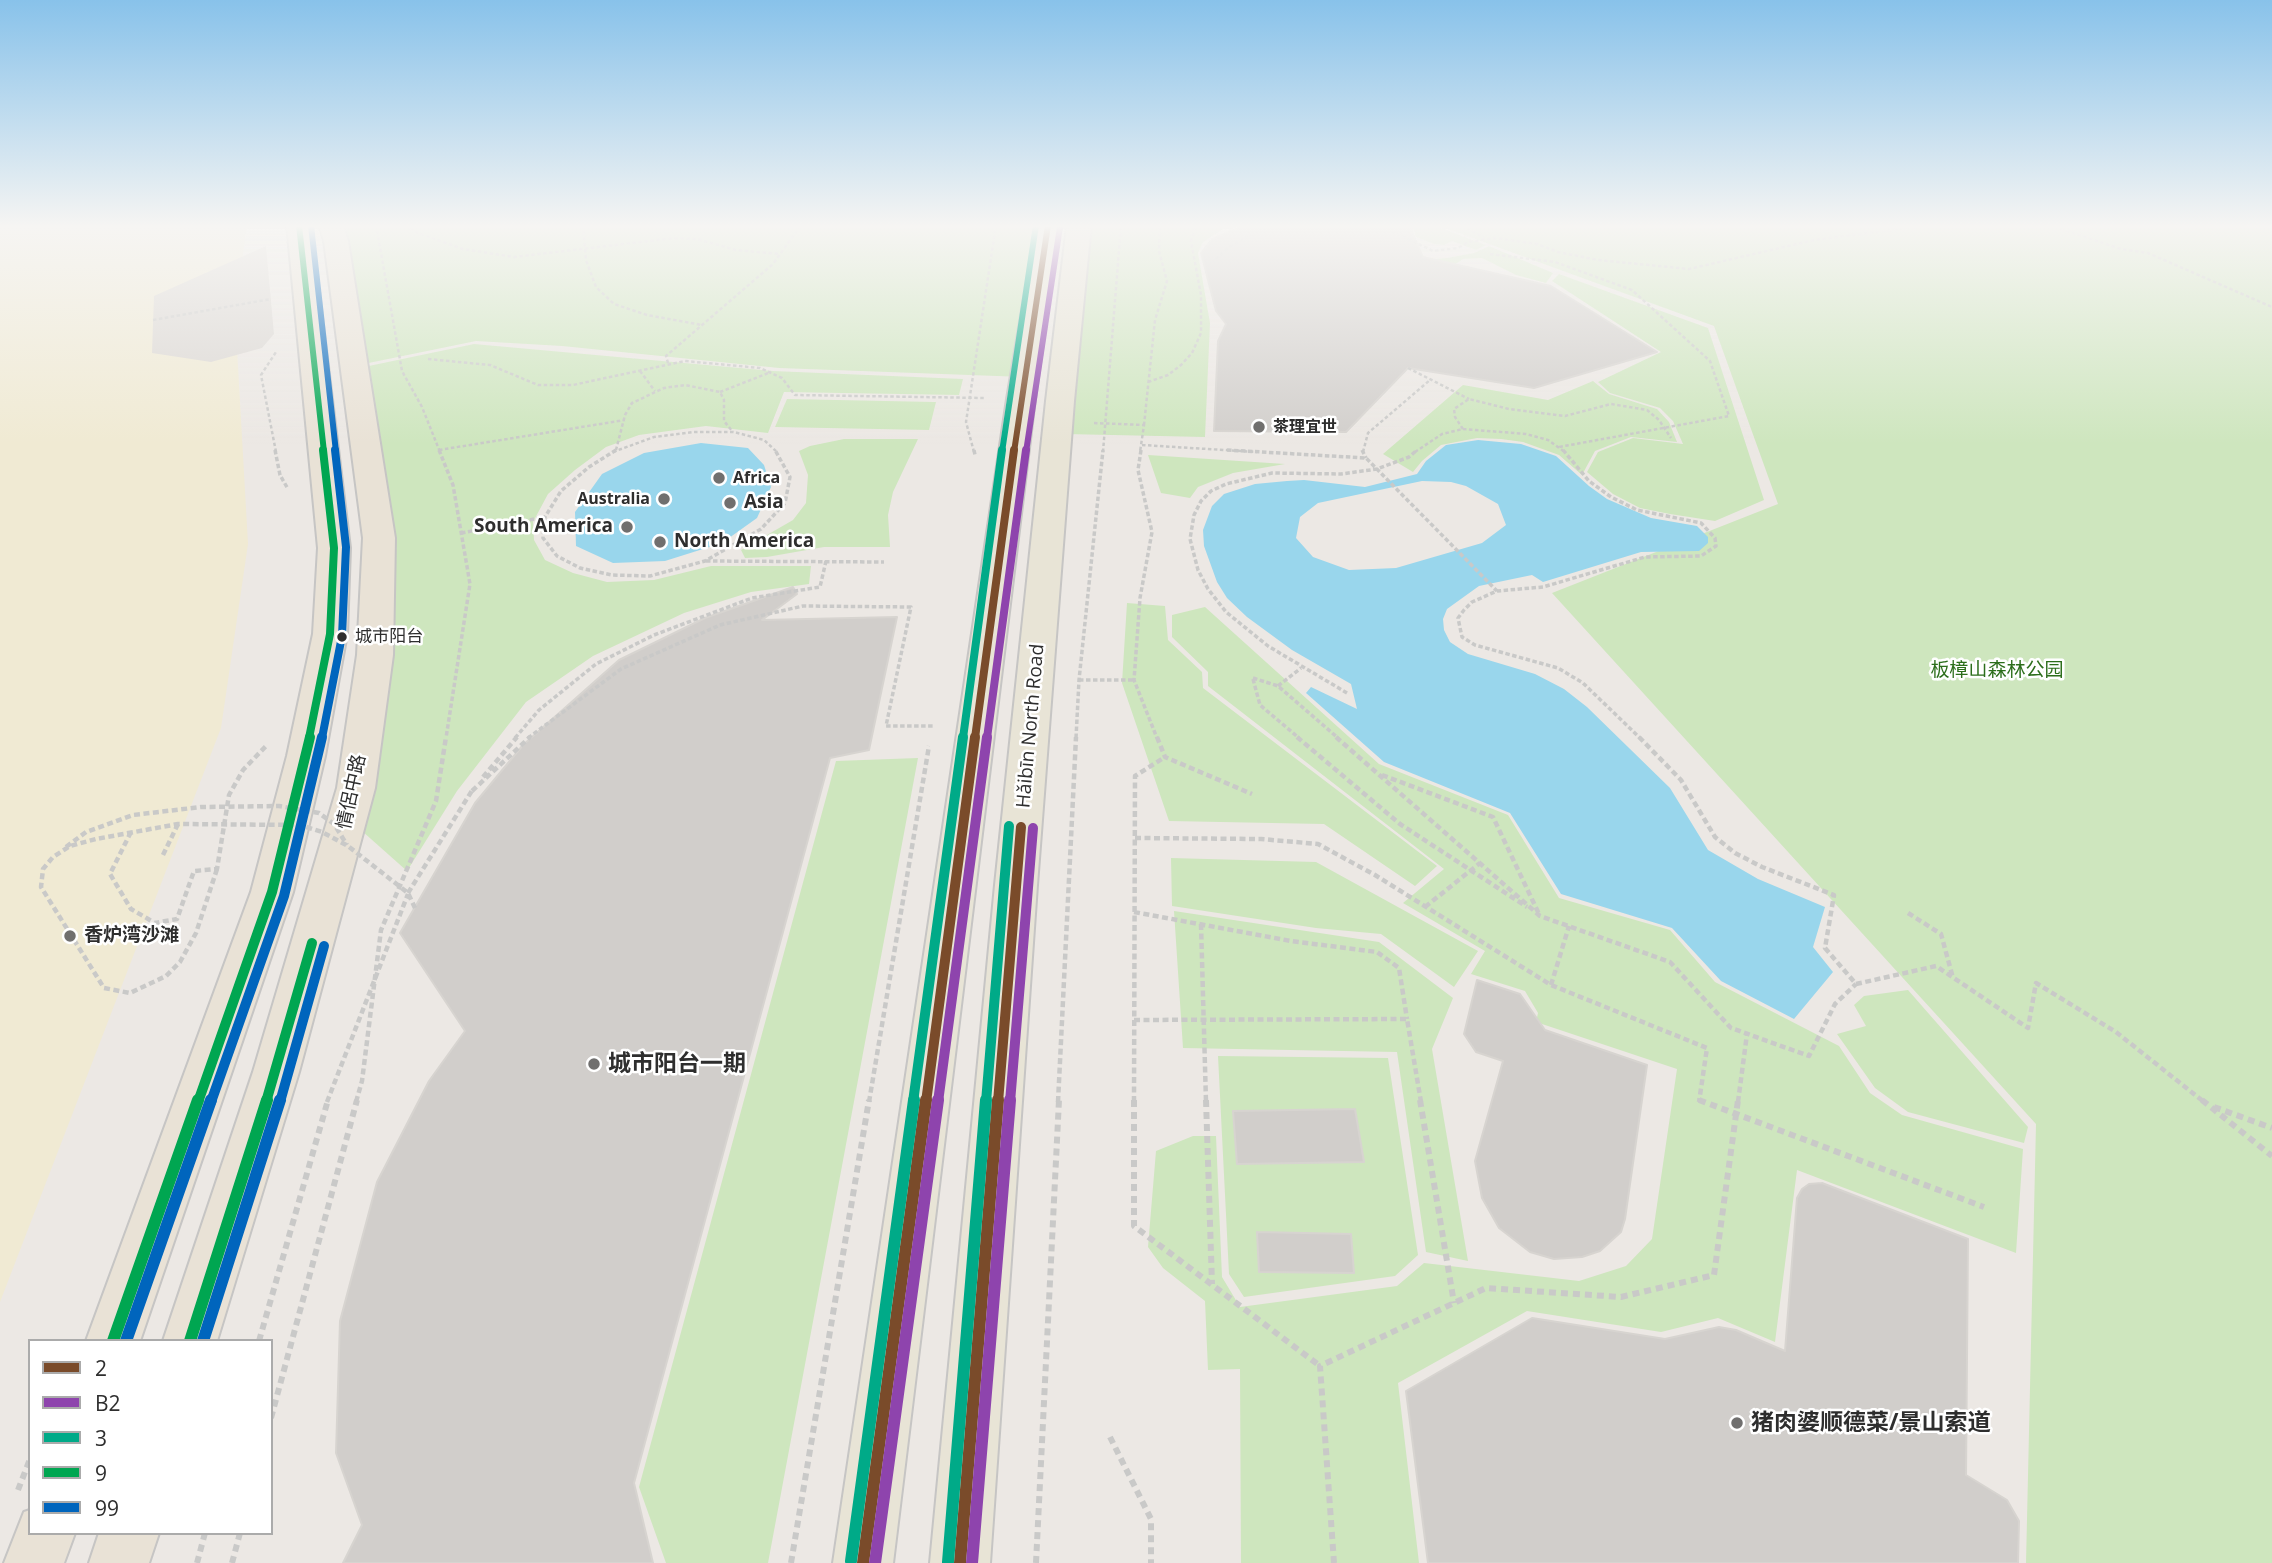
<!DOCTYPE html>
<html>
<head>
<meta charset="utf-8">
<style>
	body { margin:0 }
	#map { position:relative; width:2272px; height:1563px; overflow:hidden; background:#ece8e4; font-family:"Open Sans",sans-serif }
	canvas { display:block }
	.legend { position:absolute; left:28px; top:1339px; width:245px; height:196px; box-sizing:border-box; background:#fff; border:2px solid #ababab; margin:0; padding:9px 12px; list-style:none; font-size:21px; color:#2e2e2e }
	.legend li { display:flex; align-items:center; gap:14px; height:35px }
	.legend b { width:35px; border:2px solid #ababab }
</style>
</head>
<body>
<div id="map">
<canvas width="2272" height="1563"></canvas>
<ul class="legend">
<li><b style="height:9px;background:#7a4b2a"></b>2</li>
<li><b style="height:9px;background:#8e44ad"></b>B2</li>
<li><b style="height:9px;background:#0a8"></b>3</li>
<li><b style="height:9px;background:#00a651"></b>9</li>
<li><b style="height:9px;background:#0065bd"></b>99</li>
</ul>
</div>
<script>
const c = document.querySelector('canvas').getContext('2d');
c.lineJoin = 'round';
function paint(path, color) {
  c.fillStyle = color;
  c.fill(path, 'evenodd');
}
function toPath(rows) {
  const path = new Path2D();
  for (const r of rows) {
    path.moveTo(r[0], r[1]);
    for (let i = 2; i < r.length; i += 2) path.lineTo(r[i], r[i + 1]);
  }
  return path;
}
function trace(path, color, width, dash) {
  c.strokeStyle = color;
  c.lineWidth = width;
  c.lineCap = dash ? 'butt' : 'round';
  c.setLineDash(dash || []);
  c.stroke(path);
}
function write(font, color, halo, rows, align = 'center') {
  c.font = font + ' "Open Sans","Noto Sans SC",sans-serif';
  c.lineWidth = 5;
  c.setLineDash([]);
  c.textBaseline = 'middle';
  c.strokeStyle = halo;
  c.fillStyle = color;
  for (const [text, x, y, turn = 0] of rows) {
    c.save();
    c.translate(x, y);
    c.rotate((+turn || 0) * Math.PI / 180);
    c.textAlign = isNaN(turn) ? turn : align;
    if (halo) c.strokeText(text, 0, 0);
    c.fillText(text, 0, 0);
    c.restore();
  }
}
paint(toPath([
	[332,225,1047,225,1024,377,779,368,562,346,476,341,354,366],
	[1085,225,1229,225,1203,242,1198,253,1210,323,1205,437,1064,434],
	[1412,225,1433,225,1486,245,1476,250,1452,241,1444,245,1434,244,1416,237],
	[1437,225,2272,225,2272,1563,2026,1563,2036,1124,1552,593,1778,504,1714,326],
	[1489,246,1553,273,1546,283,1516,275,1482,258,1463,259,1448,269,1404,251,1434,259,1447,258,1474,253],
	[1559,274,1708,328,1764,500,1715,521,1670,514,1640,508,1613,494,1587,472,1598,452,1633,438,1683,444,1673,421,1660,408,1610,393,1598,382,1661,352,1552,281],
	[474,344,773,371,963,379,959,395,784,392,768,433,706,426,639,435,606,447,575,470,548,494,533,522,534,540,545,560,573,573,607,582,654,580,711,566,811,566,809,584,751,592,684,613,593,656,526,702,457,791,407,871,362,831,364,367],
	[1593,381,1609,394,1657,409,1669,422,1677,442,1631,437,1595,451,1582,475,1559,455,1523,442,1501,439,1477,438,1441,445,1422,461,1413,472,1383,454,1463,385,1548,400],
	[787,399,936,402,929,430,775,427],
	[844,439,918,439,893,492,888,515,890,547,824,547,767,557,745,558,741,550,793,520,806,503,808,475,799,451,810,446],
	[1148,455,1285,464,1233,473,1198,487,1190,498,1161,493],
	[1127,603,1165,606,1168,640,1202,672,1203,688,1437,866,1415,886,1324,824,1169,821,1122,683],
	[1205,607,1379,764,1508,815,1559,898,1670,930,1715,982,1839,1046,1870,1093,1902,1115,2023,1149,2016,1253,1797,1170,1775,1342,1718,1318,1661,1332,1527,1311,1398,1383,1419,1563,1241,1563,1240,1369,1208,1370,1205,1301,1163,1268,1148,1247,1156,1151,1193,1136,1216,1136,1222,1277,1240,1307,1397,1286,1424,1263,1579,1281,1626,1266,1652,1239,1677,1069,1536,1022,1538,1013,1525,991,1471,974,1485,951,1403,903,1444,869,1208,686,1208,672,1172,637,1172,615],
	[918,758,768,1563,666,1563,639,1487,836,761],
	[1171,858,1316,862,1478,951,1454,987,1381,934,1316,928,1172,906],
	[1174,911,1379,942,1453,998,1432,1049,1468,1261,1426,1252,1397,1052,1183,1048],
	[1908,990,2028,1127,2024,1143,1908,1112,1875,1088,1837,1034,1866,1026,1854,1005,1864,996],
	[1218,1056,1388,1058,1418,1255,1395,1276,1244,1297,1229,1274]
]), '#cee6be');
paint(toPath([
	[0,225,247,225,235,313,248,544,221,728,0,1302]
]), '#f0ead3');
paint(toPath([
	[266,246,274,334,262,348,211,362,152,353,154,296]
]), '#dad6d2');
paint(toPath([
	[1478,440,1521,444,1556,456,1589,486,1607,499,1651,518,1697,526,1708,537,1708,543,1699,551,1641,552,1543,582,1532,575,1479,586,1447,609,1443,619,1444,630,1450,642,1468,654,1535,674,1564,689,1587,707,1670,788,1708,850,1758,879,1825,907,1813,947,1833,972,1794,1019,1721,981,1672,928,1561,894,1510,813,1384,762,1306,693,1311,687,1357,709,1351,684,1292,650,1247,617,1227,598,1217,582,1204,546,1203,530,1212,506,1224,494,1255,484,1287,481,1304,480,1365,487,1417,474,1426,461,1446,445],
	[1422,481,1451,482,1466,486,1498,504,1506,525,1482,543,1396,568,1349,570,1313,557,1296,538,1300,517,1318,503],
	[701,443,748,448,764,465,771,487,757,518,722,543,665,561,613,563,576,546,575,512,602,474,644,453]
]), '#99d6ec');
const building = toPath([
	[1245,225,1409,225,1423,257,1551,286,1657,352,1534,388,1408,368,1346,432,1214,431,1218,341,1226,324,1216,311,1201,253,1212,239,1245,225],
	[793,587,797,594,762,620,897,617,869,750,830,758,634,1483,653,1563,343,1563,362,1525,336,1453,340,1321,377,1182,429,1081,465,1031,400,933,475,803,523,745,619,660,705,618,793,587],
	[1477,980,1520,994,1545,1030,1647,1065,1625,1219,1621,1232,1600,1251,1582,1257,1554,1259,1530,1252,1499,1228,1482,1198,1475,1161,1503,1061,1476,1052,1464,1034,1477,980],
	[1355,1109,1364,1162,1237,1164,1233,1111,1355,1109],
	[1822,1183,1968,1239,1966,1475,2007,1500,2019,1521,2018,1563,1428,1563,1406,1391,1532,1318,1665,1339,1719,1327,1736,1330,1785,1351,1797,1198,1802,1189,1809,1184,1822,1183],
	[1257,1232,1351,1234,1354,1273,1259,1272,1257,1232]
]);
paint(building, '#d1cecb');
trace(building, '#d7d4d0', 2);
const primary = toPath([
	[1036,225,1060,225,1035,399,893,1563,833,1563,1007,399,1036,225],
	[1067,225,1091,225,1074,401,1037,885,990,1563,930,1563,995,885,1046,401,1067,225]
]);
const trunk = toPath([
	[287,225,311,225,350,548,347,634,325,756,293,892,140,1341,86,1341,251,892,287,756,313,634,318,548,287,225],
	[319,225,343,225,348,241,395,538,393,655,375,788,299,1072,217,1341,163,1341,253,1072,337,788,357,655,363,538,324,241,319,225],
	[30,1510,30,1533,75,1533,64,1563,4,1563,24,1512,30,1510],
	[99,1533,159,1533,149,1563,89,1563,99,1533]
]);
trace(primary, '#c6c5c4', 4);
trace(trunk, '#c6c5c4', 4);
trace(toPath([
	[376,225,402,371,422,407,440,452],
	[405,225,418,233,463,249,514,257,674,238,697,239,736,250,780,254],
	[583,225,586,260,596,287,614,304,647,315,702,325],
	[1390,225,1392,231,1433,251,1458,248,1468,242,1495,238,1537,244,1558,252,1598,260,1689,269,1814,240,1930,225],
	[1462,225,1484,238],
	[2049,225,2121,249,2148,253,2272,307],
	[1490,254,1555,262,1632,290,1710,361,1729,416,1559,447],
	[1216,259,1228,248,1262,229,1281,225],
	[153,320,271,299],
	[428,359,490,365,538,385,573,385,685,361,760,368,782,378,795,395,985,398],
	[668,363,666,356,773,264,801,225],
	[1408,368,1469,399],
	[640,371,655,391],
	[1148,382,1168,375,1181,365,1192,353,1201,333,1201,295,1191,241,1196,225],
	[720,392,771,372],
	[1094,423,1144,425,1140,452],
	[1144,425,1155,320,1167,281,1159,251,1160,225],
	[1463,429,1455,417,1454,409,1469,399,1509,409,1565,416,1611,404,1647,410,1659,420,1671,438],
	[1142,445,1257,452],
	[439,450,625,420],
	[616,450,625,415,632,403,664,388,685,385,720,392,724,400,724,421,733,432],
	[276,452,261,375,276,352],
	[613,452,654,437,694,432,734,432,764,440,777,452],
	[974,452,966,422,996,225],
	[1103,452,1121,225],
	[1363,452,1368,433,1430,380],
	[1415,452,1442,434,1463,429,1526,434,1548,440,1565,452]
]), '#c9c9c8', 2.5, [3.5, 2.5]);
trace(toPath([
	[275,450,280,475,288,489],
	[439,450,453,485,470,584,446,738],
	[616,450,589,467,561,491,545,517,543,538,557,556,580,568,612,575,650,576,705,561,761,529,785,503,790,477,775,450],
	[974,450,975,455],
	[1141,450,1138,470,1152,532,1140,598,1134,680,1157,738],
	[1227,450,1366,458,1497,591],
	[1362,450,1366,458],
	[1563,450,1589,481,1611,497,1637,510,1701,523,1715,538,1716,546,1701,556,1645,557,1543,587,1497,591,1472,602,1464,610,1458,618,1462,637,1475,645,1558,668,1583,683,1640,738],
	[461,533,545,517],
	[706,561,884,562],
	[1253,678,1278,686,1338,738],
	[1253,679,1260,705,1299,738],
	[1079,680,1134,680],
	[1278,686,1301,668],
	[1347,693,1268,646,1226,612,1208,589,1198,570,1190,539,1194,515,1201,501,1211,491,1226,484,1272,473,1341,474,1377,469,1409,457,1417,450],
	[515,738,539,710,596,664,654,635,752,598,820,587,826,561],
	[528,738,621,669,720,625,803,606,911,607,886,726,933,726],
	[1076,738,1079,680,1103,450]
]), '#c9c9c8', 3.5, [4.5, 2.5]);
trace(toPath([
	[1157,737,1165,757,1252,794],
	[1297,737,1400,824,1527,907],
	[1336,737,1540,916,1670,962,1731,1028,1809,1056,1835,1004,1856,984],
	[1639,737,1681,780,1715,837,1735,853,1762,867,1834,895,1825,948,1856,984,1936,966,2028,1028,2036,983,2116,1032,2204,1102],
	[1382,775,1493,817,1539,914],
	[483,777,517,737],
	[472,791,530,737],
	[131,832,110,874,131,909,155,923,177,919,194,871,217,869,229,795,243,770,266,746],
	[1135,838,1261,839,1318,844,1375,875,1551,985,1707,1048,1699,1102],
	[163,855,178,824],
	[408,893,473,789],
	[1425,907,1480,863],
	[1134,912,1291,941,1377,952,1399,968,1407,1019],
	[1908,913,1941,934,1953,978],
	[1201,924,1206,1102],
	[1551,985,1569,926],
	[1134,1020,1407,1019,1421,1102],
	[356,1102,362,1081,381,930,436,801,446,737],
	[869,1102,929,746],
	[1058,1102,1076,737],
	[1134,1102,1135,776,1165,757],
	[1738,1102,1747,1034]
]), '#c9c9c8', 4.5, [6, 3.5]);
trace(toPath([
	[1134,1100,1134,1226,1320,1366],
	[1206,1100,1212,1284],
	[1420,1100,1454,1303],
	[1699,1100,1984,1207],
	[2202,1100,2272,1156],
	[2214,1107,2272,1128],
	[271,1418,357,1100],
	[1110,1437,1151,1519,1151,1563],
	[18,1490,30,1459],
	[197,1563,205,1533],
	[232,1563,240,1533],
	[791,1563,869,1100],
	[1036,1563,1059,1100],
	[1334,1563,1320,1366,1486,1288,1621,1297,1714,1275,1738,1100]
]), '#c9c9c8', 6, [7, 5]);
paint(primary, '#e8e4d6');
paint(trunk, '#e9e2d6');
trace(toPath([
	[66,847,86,832,133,815,201,807,279,806,319,813,334,824,347,845],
	[217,869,196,933,180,962,166,976,130,993,104,988,41,887,43,869,53,857,70,846,96,839,178,824,300,825,322,832,348,846,408,893,415,908],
	[327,1102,408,894]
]), '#c9c9c8', 4.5, [6, 3.5]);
trace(toPath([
	[259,1341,328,1100]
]), '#c9c9c8', 6, [7, 5]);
trace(toPath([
	[1014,452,1048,225]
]), '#7a4b2a', 6);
trace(toPath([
	[975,738,1014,450]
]), '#7a4b2a', 8);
trace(toPath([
	[926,1102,975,737],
	[998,1102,1021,827]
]), '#7a4b2a', 10);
trace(toPath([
	[863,1563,926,1100],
	[960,1563,998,1100]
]), '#7a4b2a', 12);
trace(toPath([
	[1026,452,1060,227]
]), '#8e44ad', 6);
trace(toPath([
	[987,738,1026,450]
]), '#8e44ad', 8);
trace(toPath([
	[938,1102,987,737],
	[1010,1102,1033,828]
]), '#8e44ad', 10);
trace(toPath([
	[875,1563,938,1100],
	[972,1563,1010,1100]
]), '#8e44ad', 12);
trace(toPath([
	[1002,452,1036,225]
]), '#0a8', 6);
trace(toPath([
	[963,738,1002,450]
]), '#0a8', 8);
trace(toPath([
	[913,1102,963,737],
	[986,1102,1009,826]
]), '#0a8', 10);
trace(toPath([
	[851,1561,914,1100],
	[948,1562,986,1100]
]), '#0a8', 12);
trace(toPath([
	[299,225,324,452]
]), '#00a651', 6);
trace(toPath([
	[309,738,330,634,334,548,323,450]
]), '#00a651', 8);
trace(toPath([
	[198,1102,272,892,310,737],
	[266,1102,312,943]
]), '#00a651', 10);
trace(toPath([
	[113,1341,198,1100],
	[190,1341,267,1100]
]), '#00a651', 12);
trace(toPath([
	[311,225,336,452]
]), '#0065bd', 6);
trace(toPath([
	[322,738,342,636,346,547,335,450]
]), '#0065bd', 8);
trace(toPath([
	[211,1102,284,896,322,737],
	[280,1102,324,946]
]), '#0065bd', 10);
trace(toPath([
	[126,1341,211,1100],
	[203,1341,280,1100]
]), '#0065bd', 12);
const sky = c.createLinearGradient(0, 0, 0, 444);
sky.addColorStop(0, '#88c2ea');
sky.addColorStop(0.51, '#f6f5f3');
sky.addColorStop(1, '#f6f5f300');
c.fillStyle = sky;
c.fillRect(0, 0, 2272, 444);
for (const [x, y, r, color] of [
	[1259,427,7,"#706f6e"],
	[719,478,7,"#706f6e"],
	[664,499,7,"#706f6e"],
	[730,503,7,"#706f6e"],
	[627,527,7,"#706f6e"],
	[660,542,7,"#706f6e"],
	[342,637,6,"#2e2e2e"],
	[70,936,7,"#706f6e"],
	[594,1064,7,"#706f6e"],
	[1737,1423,7,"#706f6e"]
]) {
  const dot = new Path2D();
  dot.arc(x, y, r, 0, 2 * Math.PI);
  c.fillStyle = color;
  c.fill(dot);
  trace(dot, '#fff', 2.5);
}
write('bold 16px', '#2e2e2e', '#fff', [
	["茶理宜世",1273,427],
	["Africa",733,478],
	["Australia",650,499,"right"]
], 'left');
write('17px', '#2e2e2e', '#fff', [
	["城市阳台",355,637]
], 'left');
write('bold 19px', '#2e2e2e', '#fff', [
	["Asia",744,503],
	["South America",613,527,"right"],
	["North America",674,542],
	["香炉湾沙滩",84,936]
], 'left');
write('19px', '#2c6e1b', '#fff', [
	["板樟山森林公园",1997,671]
]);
write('19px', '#2e2e2e', '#fff', [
	["Hǎibīn North Road",1031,726,-85],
	["情侶中路",352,792,-78]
]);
write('bold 23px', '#2e2e2e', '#fff', [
	["城市阳台一期",608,1064],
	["猪肉婆顺德菜/景山索道",1751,1423]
], 'left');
</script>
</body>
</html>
